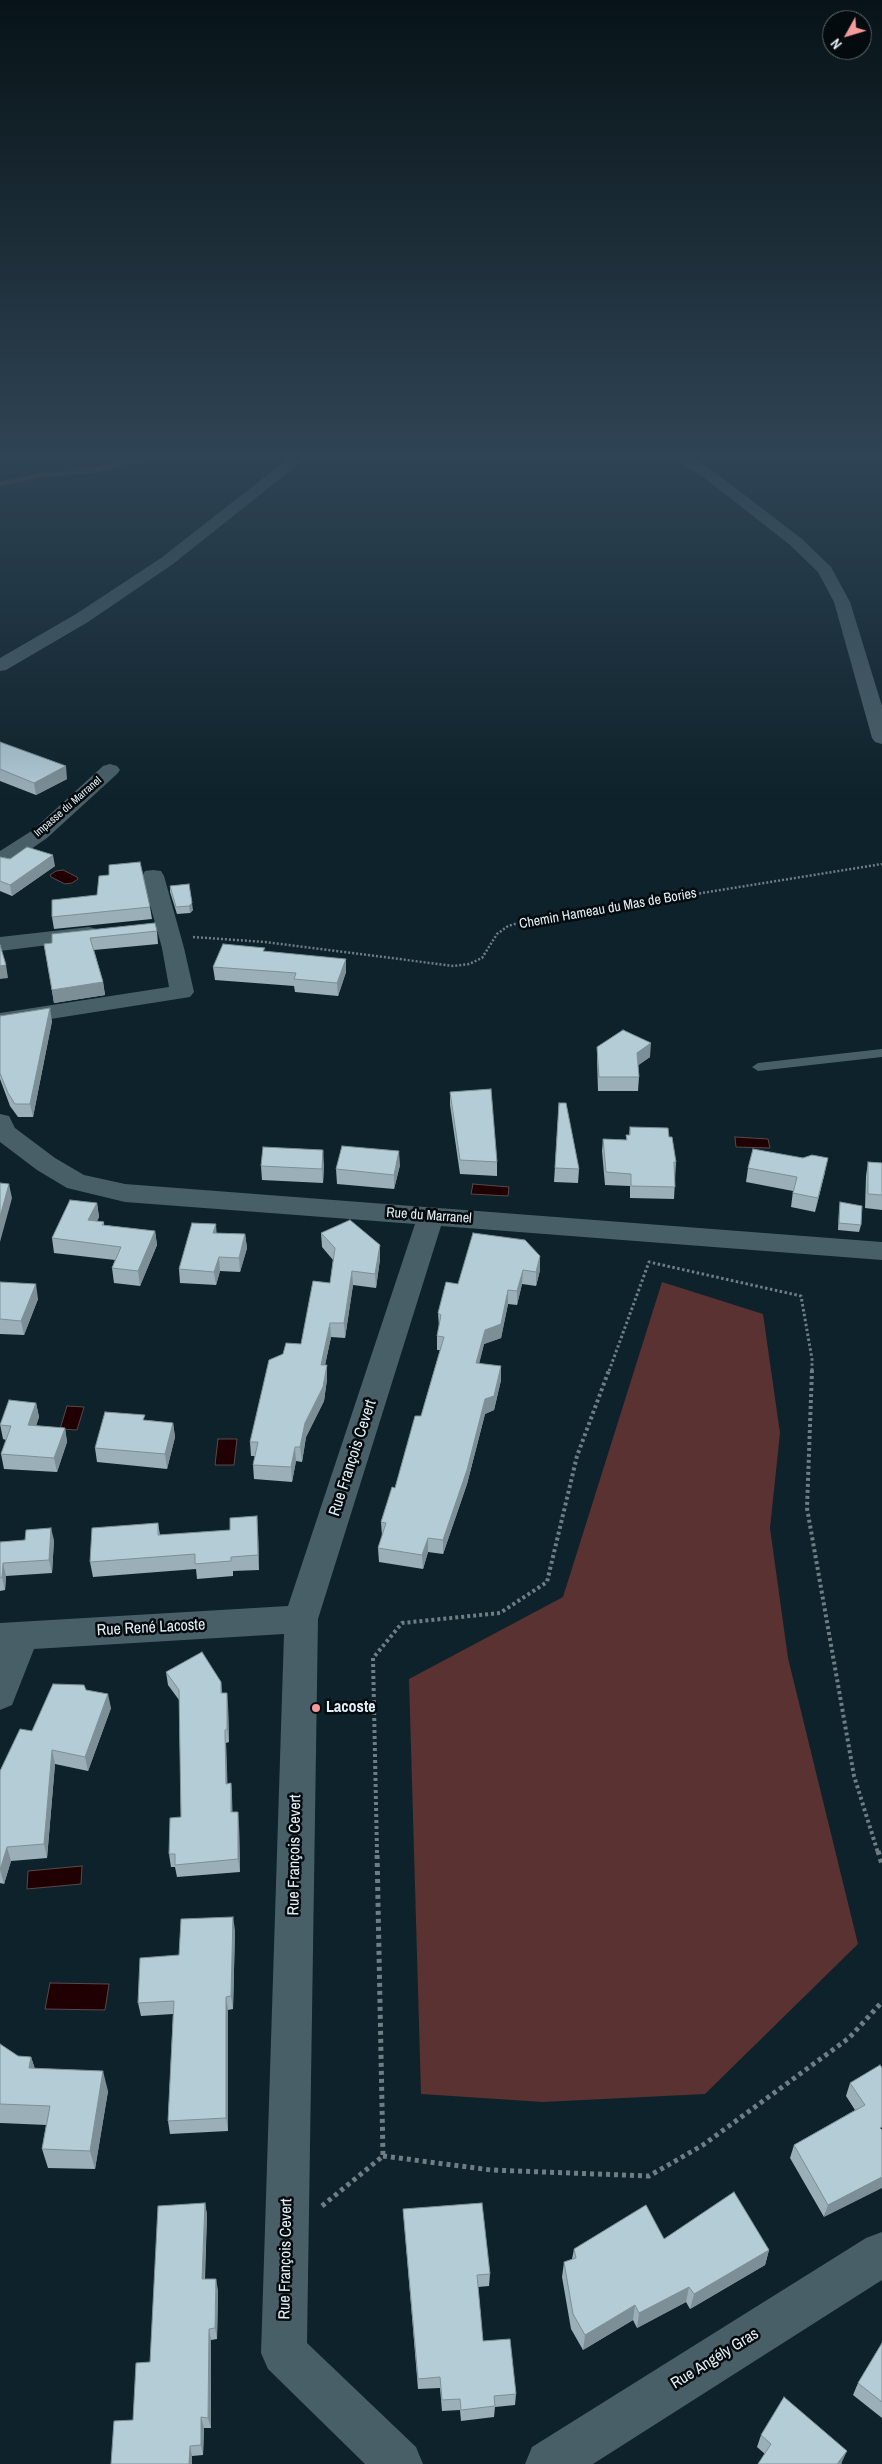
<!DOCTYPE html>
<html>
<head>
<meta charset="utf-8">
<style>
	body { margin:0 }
	#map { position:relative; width:882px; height:2464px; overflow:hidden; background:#0d222a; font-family:"Archivo Narrow",sans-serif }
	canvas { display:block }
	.north { position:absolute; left:822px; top:10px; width:50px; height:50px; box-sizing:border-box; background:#040b0e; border:1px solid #5d666a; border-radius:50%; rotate:231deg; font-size:14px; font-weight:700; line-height:20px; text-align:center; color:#e3eff5 }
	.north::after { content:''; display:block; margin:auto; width:18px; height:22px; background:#f59b9a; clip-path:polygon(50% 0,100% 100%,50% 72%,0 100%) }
</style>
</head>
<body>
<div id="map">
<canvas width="882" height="2464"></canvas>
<div class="north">N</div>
</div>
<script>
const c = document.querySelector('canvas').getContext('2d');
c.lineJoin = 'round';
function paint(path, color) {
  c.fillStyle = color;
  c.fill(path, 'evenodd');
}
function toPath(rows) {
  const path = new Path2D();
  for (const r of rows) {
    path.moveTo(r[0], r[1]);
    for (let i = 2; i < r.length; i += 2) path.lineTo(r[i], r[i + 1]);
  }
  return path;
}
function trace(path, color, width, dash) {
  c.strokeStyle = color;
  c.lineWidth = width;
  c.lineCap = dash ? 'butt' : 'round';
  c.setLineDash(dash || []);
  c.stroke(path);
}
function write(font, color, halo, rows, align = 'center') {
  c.font = font + ' "Archivo Narrow",sans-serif';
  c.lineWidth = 5;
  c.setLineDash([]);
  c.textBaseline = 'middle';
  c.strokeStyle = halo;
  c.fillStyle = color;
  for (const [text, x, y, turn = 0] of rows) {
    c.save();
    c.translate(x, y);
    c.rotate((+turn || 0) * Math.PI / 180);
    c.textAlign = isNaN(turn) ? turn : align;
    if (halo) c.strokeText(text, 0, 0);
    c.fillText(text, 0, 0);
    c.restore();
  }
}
paint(toPath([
	[662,1282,763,1314,780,1433,770,1528,788,1658,858,1944,705,2094,543,2102,421,2094,409,1679,563,1597]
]), '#593231');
const water = toPath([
	[63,870,77,877,78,879,72,883,65,884,51,877,50,875,56,871,63,870],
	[735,1137,768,1139,770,1148,736,1147,735,1137],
	[473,1184,509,1187,508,1196,471,1194,473,1184],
	[67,1406,84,1407,77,1430,60,1429,67,1406],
	[218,1439,237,1439,234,1465,215,1465,218,1439],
	[82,1866,81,1884,27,1889,28,1871,82,1866],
	[50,1983,109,1984,105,2010,45,2009,50,1983]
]);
paint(water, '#200002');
trace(water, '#5a484b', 1);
trace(toPath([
	[0,484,42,475,87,472,149,458]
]), '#5a484b', 4.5);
trace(toPath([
	[193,937,265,942,454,966,469,964,482,958,497,934,508,926,522,922,882,864]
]), '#6d7e85', 2.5, [2, 2]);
trace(toPath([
	[609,1371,649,1262,801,1296,812,1359,812,1371]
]), '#6d7e85', 3, [2.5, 2.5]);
trace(toPath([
	[812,1370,807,1508,854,1776,878,1853],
	[377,1853,373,1658,402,1623,500,1613,547,1582,577,1456,609,1370]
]), '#6d7e85', 4, [3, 3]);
trace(toPath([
	[878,1851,882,1864],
	[383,2156,491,2170,649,2176,703,2145,849,2038,882,2002],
	[322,2206,383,2156,377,1851]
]), '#6d7e85', 5, [4, 4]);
paint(toPath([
	[882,1049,882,1057,758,1071,752,1067,758,1063,882,1049]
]), '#495f68');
paint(toPath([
	[289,458,306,458,173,564,88,622,6,670,0,671,0,658,76,614,161,558,289,458],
	[671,458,690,458,712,470,802,539,831,567,850,602,882,706,882,744,875,742,872,738,834,602,818,572,790,545,702,476,671,458],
	[110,764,117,766,120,770,117,774,47,838,8,865,0,866,0,851,33,830,103,766,110,764],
	[153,870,161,871,164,876,184,948,194,992,190,997,0,1027,0,1013,169,987,162,948,142,876,145,871,153,870],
	[89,927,97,929,100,934,97,939,0,951,0,937,89,927],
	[0,1114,9,1116,15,1128,55,1158,84,1175,125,1184,882,1242,882,1260,441,1226,318,1619,307,2343,416,2447,423,2464,365,2464,268,2369,261,2353,284,1634,34,1649,12,1705,0,1710,0,1623,288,1606,415,1224,125,1202,67,1188,37,1170,0,1142,0,1114],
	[882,2232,882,2280,593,2464,525,2464,532,2447,866,2238,882,2232]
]), '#495f68');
paint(toPath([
	[0,742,67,779,36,795,0,781],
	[0,857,55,866,12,896,0,891],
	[109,875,150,907,152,919,54,929,52,917,97,895],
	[170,886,193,910,190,913,177,914,170,892],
	[157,931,158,944,94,950,103,982,105,995,54,1003,44,944,52,943,52,934],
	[265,952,346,972,338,996,295,992,294,986,215,980,213,967],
	[0,1016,52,1021,33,1117,18,1117,10,1106,0,1079],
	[597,1047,650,1057,638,1065,639,1077,638,1091,598,1091,597,1060],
	[450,1092,497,1162,497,1176,460,1174,450,1105],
	[559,1103,579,1169,578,1183,554,1182],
	[630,1127,669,1137,676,1162,674,1199,630,1198,630,1186,605,1185,602,1151,603,1139,626,1140,626,1135,629,1135],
	[868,1162,882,1163,882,1210,865,1208,866,1176],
	[324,1164,323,1183,262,1180,261,1166],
	[400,1165,394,1189,337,1184,336,1169],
	[748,1168,825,1172,815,1212,791,1207,793,1191,746,1182],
	[840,1202,861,1225,859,1232,838,1230,839,1209],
	[97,1203,99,1217,97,1221,104,1222,104,1225,155,1231,157,1245,140,1286,114,1283,112,1268,115,1260,54,1253,52,1238],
	[217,1233,245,1234,247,1248,240,1272,220,1271,216,1285,180,1283,179,1269],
	[321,1233,380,1259,376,1288,353,1285,345,1338,331,1337,325,1365,327,1379,324,1401,306,1437,302,1462,296,1461,292,1482,254,1479,253,1465,255,1456,251,1456,250,1442,283,1354,301,1344,330,1283,333,1260,322,1247],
	[540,1256,540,1270,536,1286,522,1284,517,1305,508,1304,501,1338,484,1344,479,1363,501,1380,494,1410,485,1414,467,1484,443,1554,428,1552,423,1569,379,1562,378,1548,382,1536,381,1522,395,1488,421,1416,440,1350,437,1350,437,1336,439,1327,438,1313,458,1284],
	[0,1282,38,1299,24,1335,0,1334],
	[36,1403,39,1417,36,1426,65,1428,67,1442,57,1472,4,1469,1,1454,6,1440,3,1439,0,1424],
	[146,1420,173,1423,175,1437,167,1469,97,1462,95,1448],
	[158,1523,160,1535,258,1531,259,1570,233,1571,233,1576,197,1579,196,1569,93,1577,90,1562],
	[54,1540,52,1573,6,1576,5,1590,0,1591,0,1542],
	[166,1672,221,1682,222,1693,228,1706,229,1742,226,1743,227,1784,231,1783,232,1796,232,1812,239,1825,240,1872,177,1877,175,1867,171,1867,169,1854,181,1817,179,1700,168,1685],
	[86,1690,111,1708,88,1771,55,1764,47,1858,11,1861,4,1884,0,1883,0,1771,32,1731],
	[235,1930,233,2009,228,2010,228,2131,170,2134,168,2121,173,2014,141,2016,138,2003,179,1955],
	[0,2044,18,2056,31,2057,35,2069,108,2091,95,2169,48,2168,42,2149,46,2125,1,2123,0,2123],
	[882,2068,824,2217,790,2158,794,2145,855,2110,846,2096,850,2083],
	[205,2203,207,2215,205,2279,218,2290,217,2339,211,2340,211,2428,204,2428,203,2455,192,2456,133,2420],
	[403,2209,490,2274,489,2286,478,2287,483,2341,516,2394,515,2405,495,2407,494,2417,461,2421,460,2410,442,2411,440,2388,418,2389],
	[664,2239,769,2250,765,2265,690,2309,686,2302,637,2328,633,2320,583,2350,571,2329,562,2277,564,2262,572,2259,574,2249],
	[882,2343,882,2418,853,2395,858,2383],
	[761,2435,842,2463,841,2464,758,2464,765,2454,757,2447]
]), '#9aafb8');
paint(toPath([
	[66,766,67,779,36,795,34,783],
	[53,855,55,866,12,896,10,885],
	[192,903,193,910,190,913,189,906],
	[346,959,346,972,338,996,337,983],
	[6,965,8,978,0,979,0,966],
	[103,982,105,995,54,1003,52,990],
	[50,1008,52,1021,33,1117,30,1104],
	[651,1043,650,1057,636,1067,637,1053],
	[323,1150,324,1164,323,1183,322,1169],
	[399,1151,400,1165,394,1189,394,1175],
	[828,1158,825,1172,815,1212,818,1198],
	[9,1184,12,1198,0,1242,0,1217],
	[97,1203,99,1217,91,1234,88,1220],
	[216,1224,217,1238,213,1233],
	[155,1231,157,1245,140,1286,138,1271],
	[245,1234,247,1248,240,1272,239,1258],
	[380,1245,380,1259,376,1288,375,1274],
	[540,1256,540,1270,536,1286,536,1272],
	[219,1257,220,1271,216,1285,214,1272],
	[523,1270,522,1284,517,1305,517,1291],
	[352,1271,353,1285,345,1338,344,1323],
	[36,1284,38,1299,24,1335,21,1321],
	[508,1290,508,1304,501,1338,484,1344,476,1377,476,1363,485,1330],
	[330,1323,331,1337,322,1379,321,1365],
	[327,1365,327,1379,324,1401,306,1437,302,1462,300,1447,305,1423],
	[501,1366,501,1380,494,1410,485,1414,467,1484,443,1554,443,1540,485,1399],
	[36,1403,39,1417,31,1440,28,1425],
	[173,1423,175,1437,167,1469,165,1454],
	[65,1428,67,1442,57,1472,54,1458],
	[295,1447,296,1461,292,1482,291,1467],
	[257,1516,258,1531,259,1570,258,1555],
	[51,1528,54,1540,52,1573,49,1560],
	[428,1538,428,1552,423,1569,422,1555],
	[3,1563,6,1576,5,1590,2,1577],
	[227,1693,228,1706,229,1742,227,1729],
	[108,1694,111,1708,88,1771,85,1757],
	[225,1730,226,1743,228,1796,226,1784],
	[52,1750,55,1764,47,1858,44,1844],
	[231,1783,232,1796,233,1825,231,1812],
	[238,1812,239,1825,240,1872,238,1859],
	[7,1847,11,1861,4,1884,0,1870],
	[233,1917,235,1930,233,2009,231,1996],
	[226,1997,228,2010,228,2131,226,2118],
	[31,2057,37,2076,29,2068],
	[103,2071,108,2091,95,2169,90,2151],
	[882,2177,882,2188,824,2217,828,2205],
	[205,2203,207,2215,204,2290,202,2279],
	[769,2250,765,2265,690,2309,694,2294],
	[216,2279,218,2290,217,2339,215,2328],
	[689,2287,686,2302,637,2328,639,2313],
	[635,2305,633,2320,583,2350,585,2335],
	[209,2329,211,2340,211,2428,208,2418],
	[201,2417,204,2428,203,2455,201,2445],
	[190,2446,192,2456,192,2464,189,2464],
	[847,2451,841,2464,837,2464]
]), '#7d8f96');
const building = toPath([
	[0,742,66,766,34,783,0,769,0,742],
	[27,847,53,855,10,885,0,881,0,857,10,859,27,847],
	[140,862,150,907,52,917,52,900,97,895,99,876,109,875,109,865,140,862],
	[189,884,192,903,189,906,176,907,170,886,189,884],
	[155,923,157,931,90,938,103,982,52,990,44,944,52,943,52,934,155,923],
	[223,944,265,948,263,951,346,959,337,983,294,979,296,973,213,967,223,944],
	[0,945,6,965,0,966,0,945],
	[50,1008,30,1104,15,1104,8,1093,0,1073,0,1016,50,1008],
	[623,1030,651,1043,637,1053,639,1077,599,1077,597,1047,623,1030],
	[491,1089,497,1162,460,1160,450,1092,491,1089],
	[559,1103,566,1103,579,1169,555,1168,559,1103],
	[630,1127,668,1128,669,1137,672,1137,676,1162,674,1162,675,1187,631,1186,631,1174,606,1172,603,1139,627,1140,626,1135,630,1135,630,1127],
	[342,1146,399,1151,394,1175,336,1169,342,1146],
	[263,1147,323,1150,322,1169,261,1166,263,1147],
	[753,1149,803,1158,812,1155,828,1158,818,1198,793,1193,797,1177,748,1168,753,1149],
	[868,1162,882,1163,882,1195,868,1194,868,1162],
	[0,1183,9,1184,0,1217,0,1183],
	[70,1200,97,1203,88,1220,104,1222,102,1225,155,1231,138,1271,112,1268,121,1247,52,1238,70,1200],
	[840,1202,862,1206,861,1225,839,1223,840,1202],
	[350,1220,380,1245,375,1274,352,1271,344,1323,330,1323,321,1365,327,1365,323,1387,305,1423,300,1447,295,1447,291,1467,253,1465,258,1442,250,1442,269,1360,283,1354,286,1343,301,1344,313,1281,330,1283,335,1248,321,1233,350,1220],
	[192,1223,216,1224,213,1233,245,1234,239,1258,219,1257,214,1272,179,1269,192,1223],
	[473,1233,525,1240,540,1256,536,1272,523,1270,517,1291,508,1290,501,1324,485,1330,476,1363,501,1366,494,1396,485,1399,467,1470,443,1540,428,1538,422,1555,378,1548,386,1523,381,1522,392,1487,395,1488,415,1416,421,1416,444,1337,437,1336,441,1315,438,1313,446,1282,458,1284,473,1233],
	[0,1282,36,1284,21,1321,0,1319,0,1282],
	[9,1400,36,1403,28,1425,65,1428,54,1458,1,1454,11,1426,0,1425,9,1400],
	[105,1412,145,1415,143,1420,173,1423,165,1454,95,1448,105,1412],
	[257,1516,258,1555,231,1557,231,1561,195,1564,195,1554,90,1562,92,1528,158,1523,158,1535,230,1530,230,1518,257,1516],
	[51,1528,49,1560,3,1563,2,1577,0,1578,0,1542,25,1540,26,1530,51,1528],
	[202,1652,221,1682,221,1693,227,1693,227,1729,225,1730,226,1784,231,1783,231,1812,238,1812,238,1859,175,1865,175,1854,169,1854,170,1818,181,1817,179,1690,166,1672,202,1652],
	[53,1684,84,1685,86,1690,108,1694,85,1757,52,1750,44,1844,7,1847,0,1870,0,1771,20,1729,32,1731,53,1684],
	[233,1917,231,1996,226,1997,226,2118,168,2121,174,2001,138,2003,140,1958,179,1955,181,1919,233,1917],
	[0,2044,18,2056,31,2057,29,2068,103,2071,90,2151,42,2149,50,2106,0,2104,0,2044],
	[880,2065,882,2068,882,2127,880,2128,882,2130,882,2177,828,2205,794,2145,865,2105,850,2083,880,2065],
	[734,2192,769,2250,694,2294,689,2287,639,2313,635,2305,585,2335,573,2314,564,2262,576,2258,574,2249,646,2205,664,2239,734,2192],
	[205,2203,202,2279,216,2279,215,2328,209,2329,208,2418,201,2417,201,2445,190,2446,189,2464,111,2464,114,2421,133,2420,136,2363,150,2362,158,2206,205,2203],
	[482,2203,490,2274,477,2275,483,2341,510,2339,516,2394,494,2396,495,2406,461,2410,460,2399,442,2400,440,2377,418,2379,403,2209,482,2203],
	[882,2343,882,2402,858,2383,882,2343],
	[784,2397,847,2451,837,2464,758,2464,771,2444,761,2435,784,2397]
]);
paint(building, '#b3ccd6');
trace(building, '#7d8f96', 1);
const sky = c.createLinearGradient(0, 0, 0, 803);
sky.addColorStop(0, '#071317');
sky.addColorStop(0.57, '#2f4455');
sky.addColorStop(1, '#2f445500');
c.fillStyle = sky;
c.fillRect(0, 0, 882, 803);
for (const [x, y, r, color] of [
	[316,1708,5,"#f59b9a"]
]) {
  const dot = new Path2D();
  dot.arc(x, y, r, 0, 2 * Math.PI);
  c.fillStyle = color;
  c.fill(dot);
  trace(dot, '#040b0e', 2);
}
write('11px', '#e3eff5', '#040b0e', [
	["Impasse du Marranel",68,807,-41]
]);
write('14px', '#e3eff5', '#040b0e', [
	["Chemin Hameau du Mas de Bories",608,909,-10],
	["Rue du Marranel",429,1216,4]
]);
write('16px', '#e3eff5', '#040b0e', [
	["Rue François Cevert",353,1458,-72],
	["Rue René Lacoste",151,1628,-3],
	["Rue François Cevert",295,1855,-89],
	["Rue François Cevert",286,2259,-89],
	["Rue Angély Gras",715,2359,-32]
]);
write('bold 16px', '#e3eff5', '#040b0e', [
	["Lacoste",326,1708]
], 'left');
</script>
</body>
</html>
